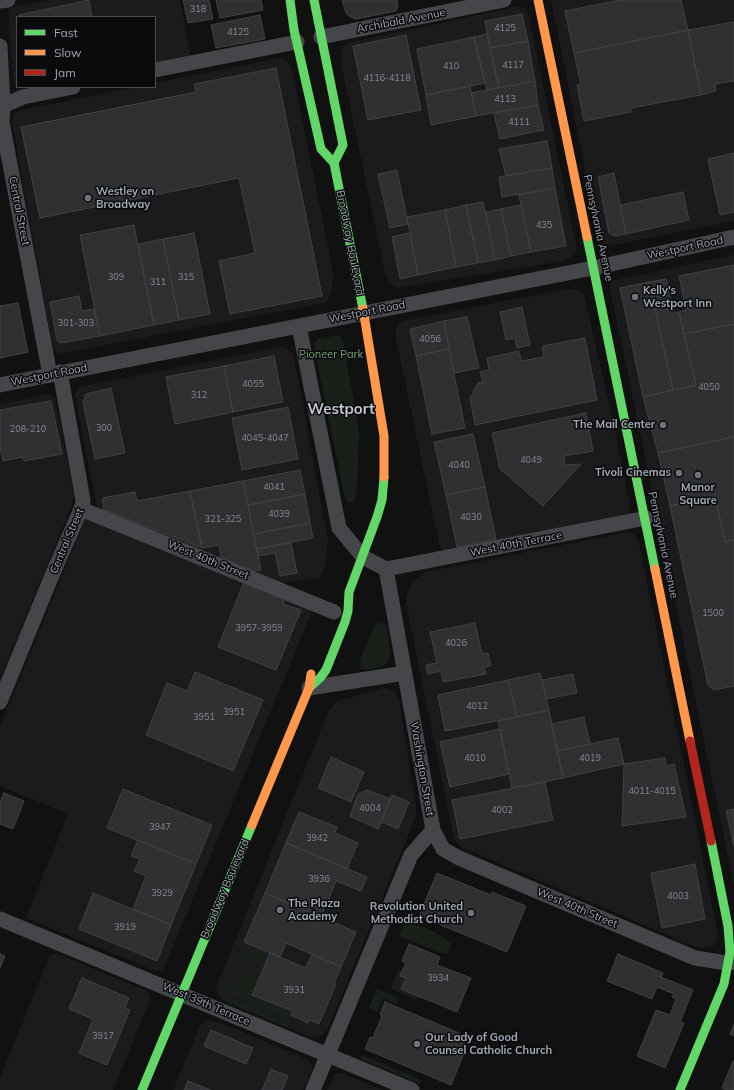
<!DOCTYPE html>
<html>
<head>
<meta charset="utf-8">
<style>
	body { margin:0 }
	#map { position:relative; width:734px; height:1090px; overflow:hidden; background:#111; font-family:Mulish,sans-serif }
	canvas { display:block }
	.legend { position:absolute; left:16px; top:16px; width:140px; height:72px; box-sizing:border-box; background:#0b0b0d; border:1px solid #474a50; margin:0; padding:5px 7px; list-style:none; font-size:12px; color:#a0a8b4 }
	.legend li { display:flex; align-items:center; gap:8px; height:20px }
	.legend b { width:20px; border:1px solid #474a50 }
</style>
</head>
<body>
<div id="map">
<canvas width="734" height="1090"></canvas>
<ul class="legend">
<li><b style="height:5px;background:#63d668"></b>Fast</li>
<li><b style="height:5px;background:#ff974d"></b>Slow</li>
<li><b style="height:5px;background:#b3261e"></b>Jam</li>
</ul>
</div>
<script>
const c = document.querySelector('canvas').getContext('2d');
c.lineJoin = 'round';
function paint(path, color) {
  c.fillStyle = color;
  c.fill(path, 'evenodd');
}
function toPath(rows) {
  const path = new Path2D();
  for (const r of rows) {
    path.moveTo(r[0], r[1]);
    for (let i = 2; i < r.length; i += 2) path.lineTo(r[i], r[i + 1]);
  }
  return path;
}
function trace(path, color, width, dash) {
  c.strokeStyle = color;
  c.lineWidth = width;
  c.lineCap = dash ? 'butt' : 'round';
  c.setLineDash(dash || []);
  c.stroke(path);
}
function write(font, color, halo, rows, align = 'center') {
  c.font = font + ' Mulish,sans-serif';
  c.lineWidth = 3;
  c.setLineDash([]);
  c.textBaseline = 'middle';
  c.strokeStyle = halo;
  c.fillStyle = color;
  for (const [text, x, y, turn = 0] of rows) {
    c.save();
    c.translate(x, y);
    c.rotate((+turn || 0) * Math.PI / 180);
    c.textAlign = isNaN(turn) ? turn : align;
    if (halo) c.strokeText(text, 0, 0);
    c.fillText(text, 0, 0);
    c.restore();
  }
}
paint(toPath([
	[48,0,180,0,191,57,155,65,155,17,17,17,17,87,44,87,24,91,16,86,13,79,8,10,12,7],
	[551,0,734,0,734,221,612,245,604,244,599,238],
	[514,7,522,7,527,10,529,17,576,244,577,251,570,258,563,261,398,288,389,283,386,277,341,64,341,53,343,47,348,43],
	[279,58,284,59,291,66,322,216,333,273,332,291,327,302,323,303,63,353,58,353,53,348,12,122,13,115,16,111,136,87,155,87,155,83],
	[734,255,734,886,610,288,611,281],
	[567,289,577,289,584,295,613,420,630,506,629,513,624,517,444,551,439,544,395,334,398,324,403,321],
	[280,347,286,348,292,353,294,357,328,541,325,567,321,576,319,578,280,583,97,508,75,394,78,387],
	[49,394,52,395,55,399,74,496,71,507,0,679,0,404],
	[90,517,310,610,311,614,165,966,162,970,156,971,26,918,68,814,0,786,0,727,85,519],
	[623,533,631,533,636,536,639,543,717,930,717,940,713,946,706,948,696,947,463,848,454,840,407,608,406,597,410,587,415,580,425,572],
	[386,688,395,692,399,700,416,807,415,819,328,1029,322,1036,310,1037,228,1003,218,995,217,985,329,710,337,701],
	[54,954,59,954,147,991,150,995,150,1001,113,1090,0,1090,0,1078,50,955],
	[205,1021,219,1022,308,1060,312,1065,312,1069,303,1090,173,1090,200,1026],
	[338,1073,342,1073,382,1090,327,1090,334,1076]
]), '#1b1b1d');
paint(toPath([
	[335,336,341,337,343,341,359,431,358,473,355,500,351,503,347,502,345,498,314,346,315,342,318,339],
	[381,622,387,626,390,651,389,658,387,663,381,667,367,670,361,669,360,659,376,624],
	[406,920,437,933,451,943,447,955,399,936],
	[249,944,270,953,265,966,244,958],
	[398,970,402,971,400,976,406,978,401,989,423,998,414,999,392,989,392,985],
	[238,971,258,981,252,995,293,1011,291,1015,293,1016,291,1019,231,995,233,988,231,987],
	[377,989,399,998,397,1004,383,998,377,1012,369,1008],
	[225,993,227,997,292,1024,290,1029,228,1003,221,998],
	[362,1055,422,1080,420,1084,361,1059]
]), '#191f19');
const building = toPath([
	[89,0,92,17,19,17,19,15,89,0],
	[183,0,209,0,213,19,188,23,183,0],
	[216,0,261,0,263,10,220,18,216,0],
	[342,0,397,0,398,6,396,11,356,19,350,17,346,13,342,0],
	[620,0,681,0,688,30,574,53,565,11,620,0],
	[522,14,528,41,490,48,485,21,522,14],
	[260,15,265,39,216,48,211,25,260,15],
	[734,22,734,81,715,84,716,91,701,95,688,30,734,22],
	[688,30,701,95,631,108,631,112,584,121,577,85,581,85,574,53,688,30],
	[487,34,499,88,487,90,474,37,487,34],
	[406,35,421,110,368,120,353,46,406,35],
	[474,37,485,83,426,95,417,49,474,37],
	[528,41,535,81,499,88,490,48,528,41],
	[276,68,322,296,230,314,219,261,255,253,239,178,40,218,21,127,196,92,194,84,276,68],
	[535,81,538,105,476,116,471,93,535,81],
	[470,86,476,116,431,125,426,95,470,86],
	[538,105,544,130,500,139,494,113,538,105],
	[547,141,552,168,506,176,499,149,547,141],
	[734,153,734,212,720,215,708,159,734,153],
	[552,168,555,188,502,197,499,177,552,168],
	[397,170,408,224,390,228,378,174,397,170],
	[614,173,626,234,614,236,609,233,598,177,614,173],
	[555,188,566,246,531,252,519,195,555,188],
	[683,192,689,220,626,234,620,205,683,192],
	[483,202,495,260,478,263,466,205,483,202],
	[466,205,478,263,456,267,445,210,466,205],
	[521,205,531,252,511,256,501,209,521,205],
	[501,209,511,256,495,260,486,212,501,209],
	[445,210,456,267,418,275,407,217,445,210],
	[134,225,154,325,100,336,80,235,134,225],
	[194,233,210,314,179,320,163,239,194,233],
	[410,233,418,275,400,279,392,237,410,233],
	[163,239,179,320,154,325,138,244,163,239],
	[734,265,734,324,684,334,679,312,686,310,679,276,734,265],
	[666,279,674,313,679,312,696,385,673,390,649,282,666,279],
	[649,282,673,390,643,397,620,288,649,282],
	[79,296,82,311,94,309,100,336,60,343,57,340,50,302,79,296],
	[18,303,28,352,0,358,0,306,18,303],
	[522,307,530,345,517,348,515,338,506,340,500,312,522,307],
	[467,317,479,368,454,373,444,321,467,317],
	[444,321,449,349,416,356,410,329,444,321],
	[734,324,734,437,658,453,643,397,696,385,684,334,734,324],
	[585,338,597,400,475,425,470,398,478,383,483,382,480,372,489,370,487,358,519,351,521,361,544,357,542,346,585,338],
	[449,349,465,428,432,434,416,356,449,349],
	[274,356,283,402,233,412,224,366,274,356],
	[224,366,233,412,175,424,166,377,224,366],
	[111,388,125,453,95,459,83,402,86,394,111,388],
	[51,401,62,454,24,461,23,457,3,461,0,448,0,410,51,401],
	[288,407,298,459,242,470,232,418,288,407],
	[586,413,593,451,564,456,565,465,581,464,543,506,500,469,492,433,586,413],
	[473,434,485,487,446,495,434,442,473,434],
	[734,437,734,540,725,542,715,496,670,506,658,453,734,437],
	[300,470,305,494,248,505,243,481,300,470],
	[243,481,261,570,254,571,221,557,219,545,202,548,190,491,243,481],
	[485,487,496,539,457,547,446,495,485,487],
	[190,491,202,548,104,510,102,498,135,492,137,501,190,491],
	[305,494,310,523,253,534,248,505,305,494],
	[715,496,725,542,734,540,734,686,714,690,708,685,670,506,715,496],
	[310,523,313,538,256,549,253,534,310,523],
	[291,543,297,573,280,576,275,553,258,556,256,549,291,543],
	[244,582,285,599,283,604,301,610,276,670,218,647,244,582],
	[475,623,482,654,488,653,491,666,484,667,486,674,443,682,441,671,428,674,426,665,437,663,430,632,475,623],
	[195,672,263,700,233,771,146,735,167,683,187,691,195,672],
	[540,673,549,710,517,717,508,680,540,673],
	[573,674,577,693,546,699,542,680,573,674],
	[508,680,517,717,445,731,438,695,508,680],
	[549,710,563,778,512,788,498,721,549,710],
	[584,717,590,744,557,751,551,724,584,717],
	[500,729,509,774,450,787,440,742,500,729],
	[618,738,624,764,563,778,557,751,618,738],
	[331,757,364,772,351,802,318,788,331,757],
	[665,758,666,766,674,764,686,817,622,826,624,764,665,758],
	[545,782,553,820,460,839,452,800,545,782],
	[123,789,212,825,196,864,107,828,123,789],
	[367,790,391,799,378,829,350,816,358,794,367,790],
	[4,793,24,801,13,829,0,824,0,802,4,793],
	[392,795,409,802,398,829,381,822,392,795],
	[734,809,734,846,726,811,734,809],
	[299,812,337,827,335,833,358,843,347,869,286,843,299,812],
	[138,840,196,864,171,925,133,909,146,876,134,871,140,859,131,856,138,840],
	[286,843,367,877,361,891,336,881,321,917,265,893,286,843],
	[695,864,705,919,662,928,651,873,695,864],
	[437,873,491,895,492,892,526,906,507,952,419,916,437,873],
	[93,893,171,925,157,961,79,929,93,893],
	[265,893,356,932,341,967,286,943,280,957,244,942,265,893],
	[409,944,440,957,437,965,471,978,457,1012,401,989,406,978,400,976,406,963,402,961,409,944],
	[270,953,306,968,312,954,341,967,334,983,336,984,319,1024,309,1020,308,1023,293,1016,291,1015,293,1011,252,995,270,953],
	[0,954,5,956,0,968,0,954],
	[618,954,663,973,661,977,693,990,680,1022,684,1023,665,1068,637,1056,656,1010,670,1015,676,999,672,997,674,994,657,987,652,999,607,981,618,954],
	[82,978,129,998,125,1008,130,1010,107,1065,79,1053,93,1019,69,1009,82,978],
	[385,1002,459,1033,458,1035,470,1039,451,1085,365,1049,370,1037,373,1038,382,1016,380,1014,385,1002],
	[734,1024,734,1036,730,1034,734,1024],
	[211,1030,253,1048,246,1064,204,1046,211,1030],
	[733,1061,734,1090,728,1090,722,1088,733,1061],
	[271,1069,288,1076,282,1090,262,1090,271,1069],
	[188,1081,211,1090,184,1090,188,1081]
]);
paint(building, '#303032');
trace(building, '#3f4145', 1);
trace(toPath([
	[0,1,8,0],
	[321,37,504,0],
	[0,46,3,106,2,122,50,375],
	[155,70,297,42],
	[0,107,23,97,73,87],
	[299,326,339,528,363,557,386,569,433,830,443,849,459,858,695,958,727,963,734,962],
	[0,385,593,268,734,237],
	[81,509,334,612],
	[386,569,646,518],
	[309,688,405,673],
	[0,702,53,573,81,509,83,501,80,483,60,372],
	[0,919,412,1090],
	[313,1090,411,855,433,830]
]), '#45464a', 15);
trace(toPath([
	[290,0,294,30,321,149,334,163,363,309],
	[314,0,343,145,334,163],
	[587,237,655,569],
	[309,688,320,678,326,670,345,622,348,611,349,592,377,517,382,500,384,477],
	[142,1090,252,825],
	[680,1090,724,984,730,952,728,926,711,841]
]), '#63d668', 9);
trace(toPath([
	[538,0,587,237],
	[363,309,384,436,384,477],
	[655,569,690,741],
	[252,825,309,688,311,674]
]), '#ff974d', 9);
trace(toPath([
	[690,741,711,841]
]), '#b3261e', 9);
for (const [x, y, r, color] of [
	[88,198,4,"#6e737b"],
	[635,297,4,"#6e737b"],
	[663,425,4,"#6e737b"],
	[679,473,4,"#6e737b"],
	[698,475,4,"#6e737b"],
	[280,910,4,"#6e737b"],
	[471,913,4,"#6e737b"],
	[417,1044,4,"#6e737b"]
]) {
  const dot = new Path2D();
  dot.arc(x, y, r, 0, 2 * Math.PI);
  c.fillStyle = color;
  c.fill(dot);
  trace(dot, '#0b0b0d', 1.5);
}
write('9px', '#848a94', null, [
	["318",198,9],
	["4125",505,28],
	["4125",238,32],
	["4117",513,65],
	["410",451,66],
	["4116-4118",387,78],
	["4113",505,99],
	["4111",519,122],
	["435",544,225],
	["309",116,277],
	["315",186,277],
	["311",158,282],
	["301-303",76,323],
	["4056",430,339],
	["4055",253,384],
	["4050",709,387],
	["312",199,395],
	["300",104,428],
	["208-210",28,429],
	["4045-4047",265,438],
	["4049",531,460],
	["4040",459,465],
	["4041",274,487],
	["4039",279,514],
	["4030",471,517],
	["321-325",223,519],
	["1500",713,613],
	["3957-3959",259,628],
	["4026",456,643],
	["4012",477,706],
	["3951",234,712],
	["3951",204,717],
	["4010",475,758],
	["4019",590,758],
	["4011-4015",652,791],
	["4004",370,808],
	["4002",502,810],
	["3947",160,827],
	["3942",317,838],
	["3936",319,879],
	["3929",162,893],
	["4003",678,896],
	["3919",125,927],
	["3934",438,978],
	["3931",294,990],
	["3917",103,1036]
]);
write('11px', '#a0a8b4', '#0b0b0d', [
	["Archibald Avenue",401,21,-11],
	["Central Street",19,211,79],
	["Pennsylvania Avenue",598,228,78],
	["Broadway Boulevard",350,243,79],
	["Westport Road",685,248,-12],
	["Westport Road",367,312,-11],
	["Westport Road",49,375,-11],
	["Central Street",67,541,-67],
	["West 40th Terrace",516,544,-11],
	["Pennsylvania Avenue",663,545,78],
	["West 40th Street",208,560,22],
	["Washington Street",422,769,80],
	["Broadway Boulevard",225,889,-67],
	["West 40th Street",577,908,23],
	["West 39th Terrace",206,1004,23]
]);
write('bold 11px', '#a0a8b4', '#0b0b0d', [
	["Westley on",96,192],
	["Broadway",96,205],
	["Kelly's",643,291],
	["Westport Inn",643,304],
	["The Mail Center",655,425,"right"],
	["Tivoli Cinemas",671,473,"right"],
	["Manor",698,488,"center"],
	["Square",698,501,"center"],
	["The Plaza",288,904],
	["Academy",288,917],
	["Revolution United",463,907,"right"],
	["Methodist Church",463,920,"right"],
	["Our Lady of Good",425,1038],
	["Counsel Catholic Church",425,1051]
], 'left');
write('11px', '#76a175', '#0b0b0d', [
	["Pioneer Park",331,355]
]);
write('bold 15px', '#c1c6cf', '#0b0b0d', [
	["Westport",341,409]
]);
</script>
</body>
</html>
